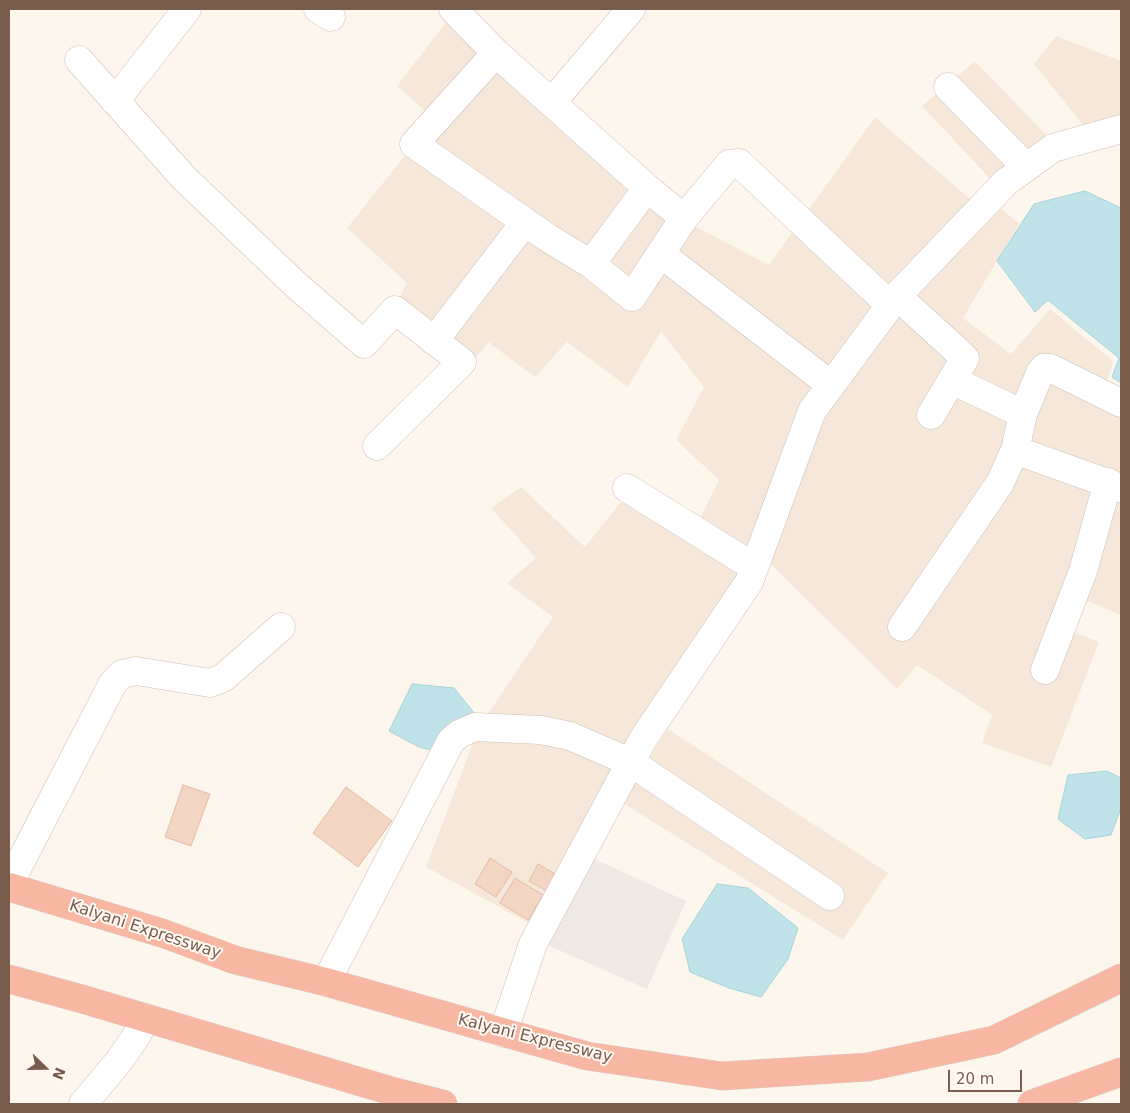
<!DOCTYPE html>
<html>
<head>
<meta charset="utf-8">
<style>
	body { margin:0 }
	#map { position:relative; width:1130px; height:1113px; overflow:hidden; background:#fdf6ec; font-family:"DejaVu Sans",sans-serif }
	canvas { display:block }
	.frame { position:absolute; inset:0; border:10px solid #7a5c4d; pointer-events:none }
	.north { position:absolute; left:20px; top:1043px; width:50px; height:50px; -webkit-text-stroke:4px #fffaf3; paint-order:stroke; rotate:112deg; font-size:14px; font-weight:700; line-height:20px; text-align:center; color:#7a5c4d }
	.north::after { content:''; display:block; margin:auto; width:18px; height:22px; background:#7a5c4d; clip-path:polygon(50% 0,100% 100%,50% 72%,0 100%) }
	.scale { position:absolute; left:948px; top:1070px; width:74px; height:22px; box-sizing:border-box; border:2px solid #7a5c4d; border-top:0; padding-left:6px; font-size:15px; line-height:18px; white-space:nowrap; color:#7a5c4d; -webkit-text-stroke:4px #fffaf3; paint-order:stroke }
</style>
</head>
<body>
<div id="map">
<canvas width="1130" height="1113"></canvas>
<div class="frame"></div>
<div class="north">N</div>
<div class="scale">20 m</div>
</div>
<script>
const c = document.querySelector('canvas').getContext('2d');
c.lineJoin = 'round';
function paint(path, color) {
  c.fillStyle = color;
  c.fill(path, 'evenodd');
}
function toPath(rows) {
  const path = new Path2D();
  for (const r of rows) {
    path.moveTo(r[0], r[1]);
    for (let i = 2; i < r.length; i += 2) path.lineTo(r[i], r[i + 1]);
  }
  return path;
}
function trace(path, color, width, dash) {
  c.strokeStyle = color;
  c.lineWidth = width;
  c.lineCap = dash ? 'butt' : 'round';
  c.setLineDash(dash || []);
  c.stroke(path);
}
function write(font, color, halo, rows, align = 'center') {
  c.font = font + ' "DejaVu Sans",sans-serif';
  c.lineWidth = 4;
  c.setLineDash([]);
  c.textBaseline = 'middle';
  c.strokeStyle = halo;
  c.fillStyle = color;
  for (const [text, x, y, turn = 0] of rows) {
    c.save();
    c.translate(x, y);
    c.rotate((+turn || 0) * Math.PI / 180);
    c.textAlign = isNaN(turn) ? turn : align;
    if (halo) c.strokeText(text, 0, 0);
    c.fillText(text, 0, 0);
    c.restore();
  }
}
paint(toPath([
	[447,21,685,221,769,265,875,117,972,201,804,405,750,557,697,525,719,480,676,440,704,387,661,331,628,387,567,342,535,377,488,342,473,362,398,301,407,283,347,228,434,119,397,86],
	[1056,36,1121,61,1121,122,1088,131,1034,64],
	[975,61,1047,136,996,185,922,106],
	[997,205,1019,224,963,318,1011,354,1050,309,1113,361,1104,392,1121,400,1121,615,1083,599,1071,631,1099,642,1051,767,982,743,992,715,917,665,897,689,770,563,820,411,898,309],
	[521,487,585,547,624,498,743,565,538,928,426,867,479,727,553,617,507,583,536,558,491,508],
	[668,729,888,873,843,940,621,802]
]), '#f5e8da');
paint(toPath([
	[590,857,686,901,647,989,543,943]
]), '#efe9e4');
const water = toPath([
	[1085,191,1121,208,1121,383,1112,377,1119,358,1048,300,1035,312,997,261,1034,204,1085,191],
	[412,684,454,688,475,714,453,756,419,747,389,731,412,684],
	[1107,771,1121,778,1121,808,1111,835,1085,839,1058,819,1068,775,1107,771],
	[717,884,748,888,798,928,788,959,761,997,729,988,690,972,682,939,717,884]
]);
paint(water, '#bfe3e8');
trace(water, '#a5d3da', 1);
const building = toPath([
	[183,785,210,794,191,846,165,837,183,785],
	[346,787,392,821,358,867,313,833,346,787],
	[490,858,512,872,496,897,475,884,490,858],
	[538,864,560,877,551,893,529,881,538,864],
	[515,878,543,895,528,920,500,903,515,878]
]);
paint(building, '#f3d5c3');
trace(building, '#e6bba3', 1);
const minor = toPath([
	[318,9,331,17],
	[453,9,496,53],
	[496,53,647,188,684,218,632,297,591,264,548,238,414,144,496,53],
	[79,60,183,177,295,284,364,344,395,310,462,362,377,446],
	[948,87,1026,167],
	[115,101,187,9],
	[552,102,631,9],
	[684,218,729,164,739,163,890,305],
	[661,254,831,385],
	[591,264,647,188],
	[897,296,965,358,931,415],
	[434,341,525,222],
	[952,380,1023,414],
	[1015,450,1121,488],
	[627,488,754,567],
	[902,627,1000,483,1015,450,1023,414,1040,373,1044,368,1050,368,1121,403],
	[1045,670,1083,571,1108,482],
	[9,884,113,683,122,674,136,671,210,683,223,678,281,627],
	[326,982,451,741,459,734,475,727,541,730,570,736,630,762,830,896],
	[503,1033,533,944,643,739,749,582,812,411,897,296,1006,182,1053,148,1121,129],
	[83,1104,119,1061,137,1035,145,1018]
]);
const highway = toPath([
	[9,887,162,933,235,960,326,982,587,1056,722,1076,868,1067,994,1040,1121,978],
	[9,979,82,999,388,1090,443,1104],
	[1032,1104,1121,1072]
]);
trace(minor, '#d1beb0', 29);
trace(highway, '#dad1cd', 29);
trace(minor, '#fff', 28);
trace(highway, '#f7b7a3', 28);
write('16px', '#7a5c4d', '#fffaf3', [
	["Kalyani Expressway",145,930,18],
	["Kalyani Expressway",535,1039,14]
]);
</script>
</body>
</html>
